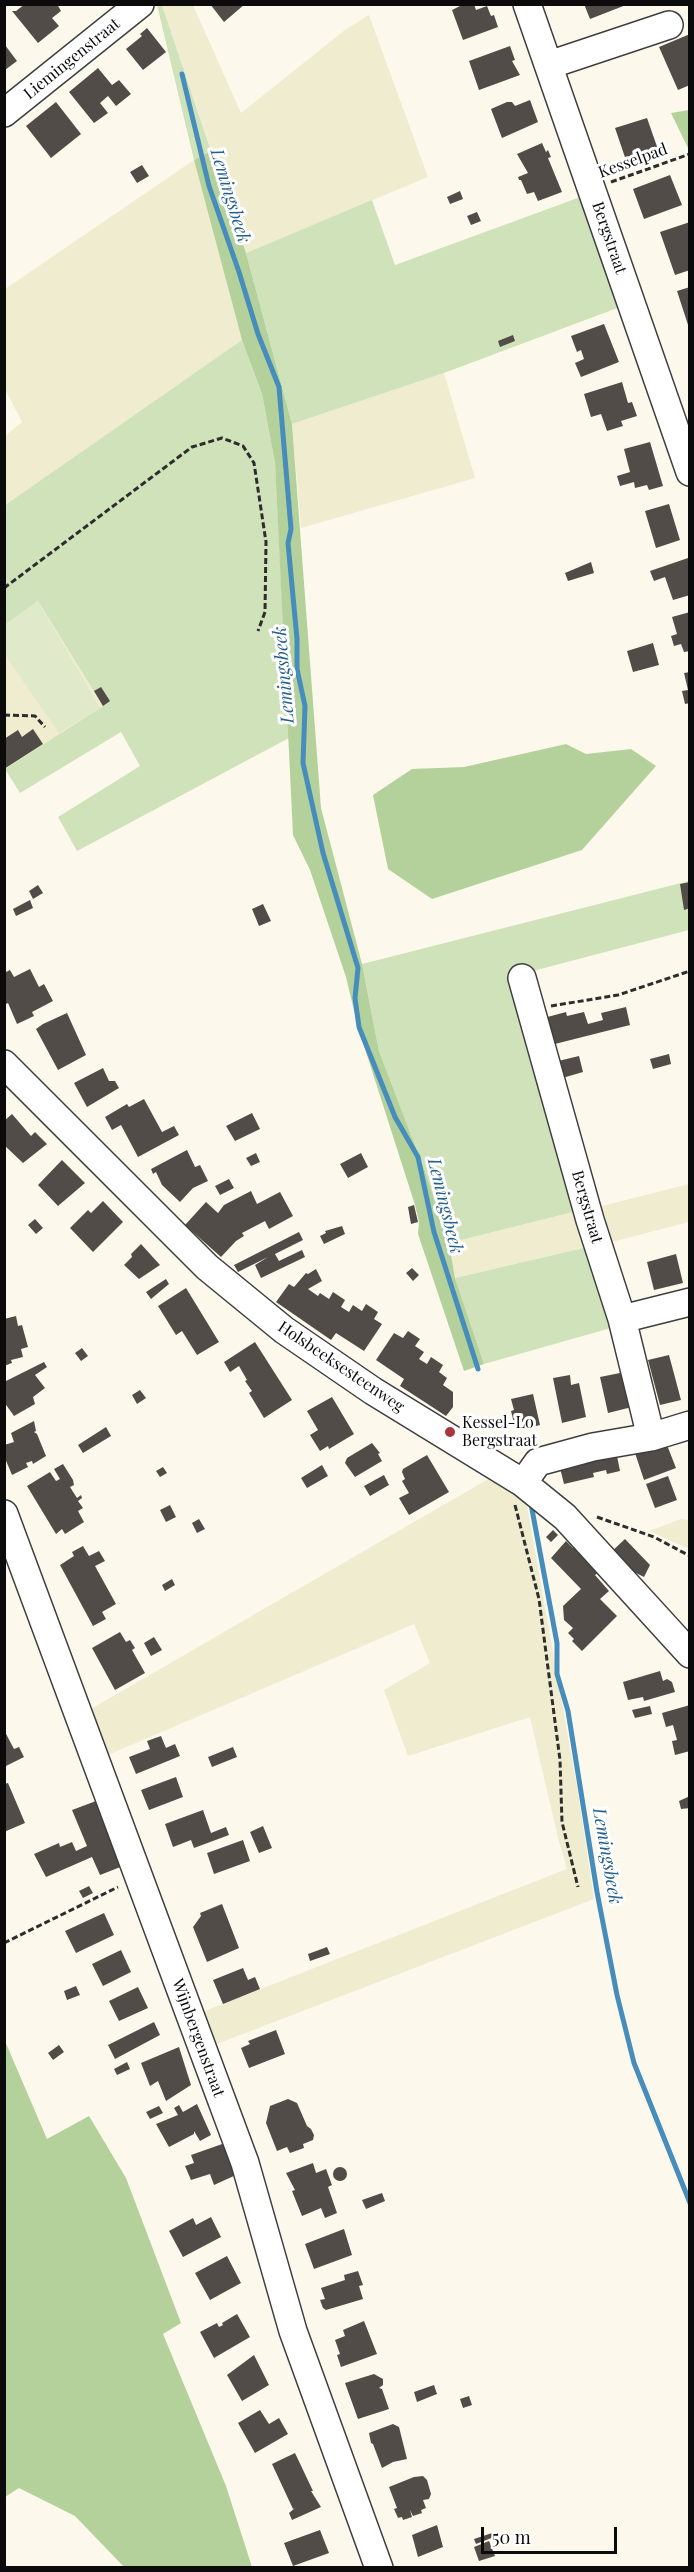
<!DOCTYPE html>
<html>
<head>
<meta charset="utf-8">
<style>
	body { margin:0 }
	#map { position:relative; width:694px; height:2572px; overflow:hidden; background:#fcf9ec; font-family:"Playfair Display",serif }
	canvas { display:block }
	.frame { position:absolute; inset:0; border:6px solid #0b0b0b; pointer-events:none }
	.scale { position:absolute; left:481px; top:2527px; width:136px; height:27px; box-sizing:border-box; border:3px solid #0b0b0b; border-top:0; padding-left:8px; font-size:18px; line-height:21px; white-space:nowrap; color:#0b0b0b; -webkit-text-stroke:4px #fff; paint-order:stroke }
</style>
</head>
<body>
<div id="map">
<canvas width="694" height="2572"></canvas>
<div class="frame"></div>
<div class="scale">50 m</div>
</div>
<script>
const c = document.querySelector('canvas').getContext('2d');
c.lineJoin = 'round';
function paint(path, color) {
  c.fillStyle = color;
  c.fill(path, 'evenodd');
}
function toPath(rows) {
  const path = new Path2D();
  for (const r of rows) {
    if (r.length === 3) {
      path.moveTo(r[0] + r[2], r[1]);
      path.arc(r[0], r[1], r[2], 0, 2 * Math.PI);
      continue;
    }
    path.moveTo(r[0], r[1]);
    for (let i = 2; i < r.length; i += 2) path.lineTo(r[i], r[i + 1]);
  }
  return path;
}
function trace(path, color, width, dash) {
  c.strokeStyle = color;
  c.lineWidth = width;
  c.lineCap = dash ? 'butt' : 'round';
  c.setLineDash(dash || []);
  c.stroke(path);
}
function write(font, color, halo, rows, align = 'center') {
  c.font = font + ' "Playfair Display",serif';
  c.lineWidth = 6;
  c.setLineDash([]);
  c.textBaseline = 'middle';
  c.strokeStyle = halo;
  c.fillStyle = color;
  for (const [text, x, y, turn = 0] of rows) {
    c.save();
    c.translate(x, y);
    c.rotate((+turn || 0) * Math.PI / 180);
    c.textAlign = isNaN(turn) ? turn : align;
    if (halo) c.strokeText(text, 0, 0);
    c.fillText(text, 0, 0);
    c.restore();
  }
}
paint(toPath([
	[162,5,193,5,241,113,345,30,369,15,428,177,246,253],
	[194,160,242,340,5,506,5,436,22,422,5,389,5,289],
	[444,373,475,478,301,528,292,424],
	[38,601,103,706,5,769,4,625],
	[689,1184,689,1222,604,1244,590,1209],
	[581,1210,592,1246,455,1278,449,1243],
	[497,1474,526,1500,578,1793,594,1899,209,2047,197,2014,567,1869,558,1838,530,1717,408,1756,384,1690,430,1663,414,1624,101,1758,84,1713],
	[681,1519,689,1520,689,1549,649,1531]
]), '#efeccf');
paint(toPath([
	[157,5,162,5,211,151,194,160],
	[583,196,620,307,444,373,292,424,246,253,372,200,395,265],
	[242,340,262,394,275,463,289,738,77,851,58,817,140,766,121,732,20,793,5,769,103,706,38,601,5,625,4,506],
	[689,881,689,930,510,977,581,1210,449,1243,426,1174,379,1051,362,964],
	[592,1246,618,1326,484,1364,455,1278]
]), '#cfe2ba');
paint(toPath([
	[689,110,690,110,689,150,671,113],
	[211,151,246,253,292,424,321,808,362,964,379,1051,426,1174,449,1243,455,1278,484,1364,464,1371,418,1234,419,1222,415,1205,358,1027,346,977,310,870,293,835,275,463,262,394,242,340,194,160],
	[566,744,586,754,631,749,656,766,582,850,432,899,388,869,373,795,412,769,464,767],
	[5,2041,47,2139,89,2116,126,2178,181,2323,163,2334,226,2486,252,2567,124,2567,75,2516,19,2488,5,2497]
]), '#b4d19b');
paint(toPath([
	[38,601,100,708,59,733,5,655,5,625]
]), '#e0eaca');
trace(toPath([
	[182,74,209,186,239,272,258,334,279,387,291,529,288,543,297,639,297,669,305,706,303,763,323,853,358,968,355,998,359,1027,395,1117,418,1157,434,1232,478,1369],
	[531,1504,557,1643,557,1674,568,1711,597,1892,617,1995,634,2063,690,2203]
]), '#478dbb', 5);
paint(toPath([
	[25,4,57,4,61,11,52,18,59,26,38,43,12,11,16,11],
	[210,4,245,4,224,22],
	[464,4,474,4,476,10,487,6,491,16,494,15,498,27,463,40,452,10],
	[584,4,626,4,626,5,590,19],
	[147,28,166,52,143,70,126,49,142,36,140,34],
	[690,34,690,85,678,90,659,47],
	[5,45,17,61,5,70],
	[510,46,515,60,512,61,520,75,479,90,469,61],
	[98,68,112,85,119,80,131,94,116,106,108,96,100,103,108,113,94,123,69,92],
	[530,100,538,122,502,138,491,109,507,102,512,102,515,106],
	[56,102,81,134,51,158,26,126],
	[647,118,661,158,629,169,615,128],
	[542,143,546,152,548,150,551,157,548,158,562,192,538,201,534,192,527,194,521,180,519,180,518,177,528,173,517,154],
	[142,165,149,176,137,183,130,172],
	[670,175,682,205,644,219,633,189],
	[460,191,463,199,450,204,447,197],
	[477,212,481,221,471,225,467,216],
	[690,222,690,270,675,275,660,232],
	[690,287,690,328,689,328,677,291],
	[604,324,619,362,581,377,575,363,584,359,581,350,577,352,571,336],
	[513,335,515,341,500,347,498,341],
	[622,382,628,403,632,402,637,416,621,421,623,426,607,431,601,414,591,417,584,394],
	[650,442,663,486,649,490,647,485,635,488,634,482,620,486,617,476,630,472,624,449],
	[669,504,680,540,656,548,645,511],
	[688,558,690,595,673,600,665,577,654,581,650,571],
	[591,562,594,573,568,581,565,573],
	[690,612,690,651,684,652,681,644,674,646,671,636,677,634,672,617],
	[653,643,659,665,633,672,627,651],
	[690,672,690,703,685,704,682,691,688,690,684,673],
	[101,687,110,701,103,706,94,691],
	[33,729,43,744,4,769,4,739,18,730,22,737],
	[690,882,690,908,684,910,680,884],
	[38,885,43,893,33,899,29,891],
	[30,900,33,908,16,916,13,909],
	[263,904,271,921,259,926,252,909],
	[30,969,39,987,44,984,53,1001,32,1012,34,1016,17,1024,8,1003,4,1005,4,973,10,970,14,977],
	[626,1007,630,1025,547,1046,540,1019,566,1012,567,1016,584,1012,588,1024,603,1020,601,1013],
	[67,1013,86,1055,58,1070,36,1029,43,1024],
	[669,1054,671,1064,653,1069,650,1059],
	[579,1056,583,1072,559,1079,554,1062],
	[103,1068,109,1081,115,1081,119,1088,87,1107,74,1083],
	[144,1099,162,1132,174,1126,179,1135,138,1157,121,1125,112,1130,105,1117,127,1104,129,1107],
	[252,1113,260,1129,235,1141,226,1126],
	[12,1114,31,1136,35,1132,47,1144,23,1163,4,1145,4,1121],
	[187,1150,195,1167,200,1165,208,1181,193,1188,180,1202,162,1185,156,1172,153,1174,151,1169],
	[256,1153,260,1162,251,1166,246,1158],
	[361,1153,368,1167,348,1178,340,1164],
	[62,1160,85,1183,58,1206,38,1185],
	[229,1179,234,1188,220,1195,215,1186],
	[251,1191,257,1204,280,1192,293,1216,269,1229,265,1221,242,1233,244,1236,236,1241,221,1257,185,1225,206,1202,218,1213,224,1205],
	[103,1201,123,1222,93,1252,70,1228,88,1210,91,1213],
	[414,1205,418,1222,411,1224,408,1207],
	[35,1219,43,1228,36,1234,28,1225],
	[342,1226,345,1234,324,1244,320,1236,326,1233,325,1231],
	[299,1232,303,1240,275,1254,279,1261,302,1250,305,1257,261,1278,255,1265,268,1257,238,1272,234,1265],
	[141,1244,160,1265,139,1279,124,1265,132,1257,131,1254],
	[676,1254,683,1283,654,1290,647,1262],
	[412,1268,419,1275,413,1281,406,1273],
	[316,1269,322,1281,308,1289,318,1296,320,1293,329,1299,333,1292,345,1300,341,1307,349,1312,353,1305,362,1311,366,1304,378,1312,374,1319,382,1324,364,1351,336,1333,331,1340,276,1302,289,1284,294,1287,306,1273,308,1274],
	[166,1279,169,1284,151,1299,146,1292],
	[186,1288,219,1342,197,1355,182,1331,176,1335,158,1306],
	[16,1316,18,1326,22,1325,28,1347,21,1349,23,1357,11,1360,12,1363,4,1366,4,1319],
	[408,1331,420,1339,415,1346,424,1352,419,1359,427,1364,431,1357,443,1365,439,1372,447,1378,443,1385,453,1392,453,1407,446,1416,400,1386,404,1379,376,1360,394,1333,403,1338],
	[255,1342,292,1400,264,1418,249,1393,252,1391,245,1381,247,1380,239,1366,230,1372,224,1362],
	[82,1348,88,1356,81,1361,75,1353],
	[669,1355,681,1400,660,1405,648,1360],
	[44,1362,47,1367,35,1375,45,1388,33,1397,35,1404,14,1416,4,1402,4,1382],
	[625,1372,632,1407,608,1413,600,1377],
	[570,1375,571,1385,579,1383,586,1417,562,1423,553,1378],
	[140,1390,146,1398,137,1404,132,1395],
	[533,1394,540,1425,516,1431,511,1411,514,1410,511,1399],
	[332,1397,354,1434,329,1449,328,1446,320,1451,310,1435,318,1430,307,1411],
	[34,1421,36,1431,34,1432,37,1434,46,1456,33,1464,32,1461,26,1463,28,1467,12,1475,4,1456,4,1445,14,1442,11,1433],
	[106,1427,111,1436,83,1453,78,1445],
	[372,1443,380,1453,378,1454,382,1461,355,1477,345,1463,347,1458],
	[667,1445,676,1468,644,1480,635,1453],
	[427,1455,449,1492,409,1515,399,1498,409,1493,402,1481,405,1479,402,1472,403,1469],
	[617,1456,620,1471,607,1474,606,1470,593,1473,594,1477,564,1484,560,1468],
	[63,1464,73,1480,74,1485,70,1487,77,1498,81,1495,82,1498,78,1501,83,1508,78,1511,84,1522,65,1534,62,1529,56,1534,27,1486,50,1472,56,1481,60,1479,54,1469],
	[322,1465,328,1476,307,1488,301,1478],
	[163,1467,167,1473,160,1477,156,1471],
	[384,1475,389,1485,370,1496,364,1486],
	[668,1476,677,1500,655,1508,646,1484],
	[170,1505,176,1517,166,1522,160,1510],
	[199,1519,205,1529,197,1533,192,1523],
	[553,1530,558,1535,551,1542,546,1537],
	[625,1539,650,1565,644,1577,636,1573,633,1576,610,1553],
	[566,1541,573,1548,576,1546,600,1571,595,1575,609,1591,600,1599,617,1616,582,1651,572,1641,574,1639,568,1633,573,1628,564,1620,563,1606,581,1589,551,1558],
	[83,1546,89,1556,99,1551,105,1561,95,1566,116,1604,102,1612,106,1619,93,1626,60,1565,74,1556,72,1552],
	[172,1579,175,1585,165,1591,162,1585],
	[120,1632,126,1642,130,1640,135,1648,132,1650,145,1673,115,1690,92,1648],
	[154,1637,162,1650,151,1656,144,1643],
	[660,1671,663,1681,667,1679,672,1682,675,1692,644,1701,643,1697,628,1700,623,1682],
	[690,1705,690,1751,675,1755,672,1741,677,1740,673,1725,666,1727,662,1713],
	[650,1706,652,1714,635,1718,632,1710],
	[4,1730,14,1749,19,1747,24,1757,4,1767],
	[161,1736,166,1748,175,1744,180,1756,136,1774,129,1757,150,1749,147,1741],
	[233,1747,237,1757,212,1767,208,1757],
	[176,1777,183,1797,149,1810,141,1790],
	[8,1783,25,1823,4,1832,4,1784],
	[690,1796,690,1808,681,1809,679,1801],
	[96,1801,123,1866,100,1875,92,1857,46,1877,34,1854,59,1843,60,1847,72,1842,76,1851,87,1846,72,1810],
	[203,1810,211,1833,226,1827,229,1835,194,1848,191,1840,173,1847,165,1824],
	[263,1826,272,1848,259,1853,250,1832],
	[243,1840,250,1861,214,1874,207,1853],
	[89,1886,93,1893,83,1898,79,1891],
	[222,1904,239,1948,207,1962,193,1927,201,1916,200,1913],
	[104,1913,114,1935,76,1953,65,1931],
	[327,1947,330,1954,310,1961,308,1954],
	[121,1950,131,1972,103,1986,92,1964],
	[243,1968,248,1980,255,1977,260,1989,223,2004,213,1980],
	[76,1986,80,1995,67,2000,64,1991],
	[138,1987,148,2008,119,2021,109,2001],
	[154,2022,160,2035,115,2059,108,2045],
	[276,2030,285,2054,249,2068,241,2048,250,2044,248,2041],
	[59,2045,64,2052,53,2060,48,2053],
	[179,2047,191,2085,166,2101,158,2081,150,2086,141,2063],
	[127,2062,130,2069,117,2075,114,2069],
	[288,2099,297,2103,307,2126,311,2129,314,2135,313,2140,303,2144,304,2148,290,2153,287,2147,277,2151,266,2123,270,2106],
	[197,2104,211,2135,200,2141,194,2131,194,2134,169,2147,156,2124,178,2115,174,2108,179,2105,183,2112],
	[159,2106,163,2113,150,2119,146,2112],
	[225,2143,236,2175,214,2185,210,2174,191,2180,185,2166,194,2163,191,2155],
	[313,2163,316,2173,326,2169,332,2185,328,2187,337,2213,325,2218,321,2208,302,2216,292,2191,295,2190,286,2173],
	[340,2174,7],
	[382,2193,385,2201,366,2209,362,2200],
	[211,2217,221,2237,183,2257,169,2231,193,2218,196,2225],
	[344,2229,352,2255,314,2269,305,2244],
	[227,2256,241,2283,210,2300,195,2273],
	[358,2271,363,2285,359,2286,363,2299,326,2310,323,2308,320,2300,325,2299,321,2288,345,2280,344,2275],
	[237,2314,250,2337,214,2358,200,2332,217,2323,219,2327,223,2325,222,2323],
	[364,2321,377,2354,341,2367,337,2355,340,2354,335,2340,345,2336,343,2330],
	[254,2355,269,2385,242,2401,227,2375],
	[374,2374,383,2379,383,2385,379,2388,382,2389,389,2409,358,2419,345,2383],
	[434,2385,437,2394,417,2402,414,2392],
	[469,2396,472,2405,463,2408,460,2399],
	[260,2410,269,2424,279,2418,288,2434,255,2453,238,2423],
	[393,2424,399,2427,407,2459,393,2462,382,2468,373,2444,371,2443,369,2433],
	[295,2453,313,2491,311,2491,321,2507,292,2520,289,2513,295,2508,293,2509,272,2464],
	[423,2476,427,2480,431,2494,429,2499,423,2500,426,2508,421,2510,422,2513,413,2516,410,2510,412,2517,403,2520,402,2517,398,2518,394,2509,397,2508,389,2487,414,2477],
	[437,2525,443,2547,418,2557,412,2535],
	[320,2530,329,2553,293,2566,284,2543],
	[492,2533,494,2537,476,2544,474,2539],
	[489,2541,495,2556,479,2561,474,2547]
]), '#524c49');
const minor = toPath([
	[527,4,690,472],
	[549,65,669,25],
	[4,113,140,4],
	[522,978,590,1220,622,1319,651,1437],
	[4,1064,207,1267,284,1330,373,1391,523,1483,565,1517,690,1654],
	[622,1319,690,1302],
	[523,1483,538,1462,593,1447,651,1437,690,1425],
	[4,1514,245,2163,293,2331,379,2568]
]);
trace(minor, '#3e3e3e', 30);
trace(toPath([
	[611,182,690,154],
	[4,588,192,447,222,438,243,446,254,463,266,542,265,612,258,631],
	[4,715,35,716,45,727],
	[551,1006,618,995,690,971],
	[515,1505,539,1599,560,1760,562,1822,578,1887],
	[597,1517,654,1537,690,1556],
	[4,1943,118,1887]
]), '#2d2d2d', 3, [6, 3]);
trace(minor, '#fff', 27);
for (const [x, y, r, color] of [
	[450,1432,6,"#a8363c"]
]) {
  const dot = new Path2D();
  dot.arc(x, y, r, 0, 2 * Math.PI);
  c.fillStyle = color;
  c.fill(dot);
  trace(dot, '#fff', 2);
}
write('16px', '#0b0b0b', '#fff', [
	["Liemingenstraat",72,59,-39],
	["Kesselpad",633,161,-20],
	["Bergstraat",609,238,71],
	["Bergstraat",587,1207,74],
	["Holsbeeksesteenweg",341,1367,34],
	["Wijnbergenstraat",198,2038,70]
]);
write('16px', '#0b0b0b', '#fff', [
	["Kessel-Lo",462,1423],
	["Bergstraat",462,1441]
], 'left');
write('italic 18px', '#255f8c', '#fff', [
	["Lemingsbeek",230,196,73],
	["Lemingsbeek",284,675,-95],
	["Lemingsbeek",445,1206,76],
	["Lemingsbeek",607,1856,80]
]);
</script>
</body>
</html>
